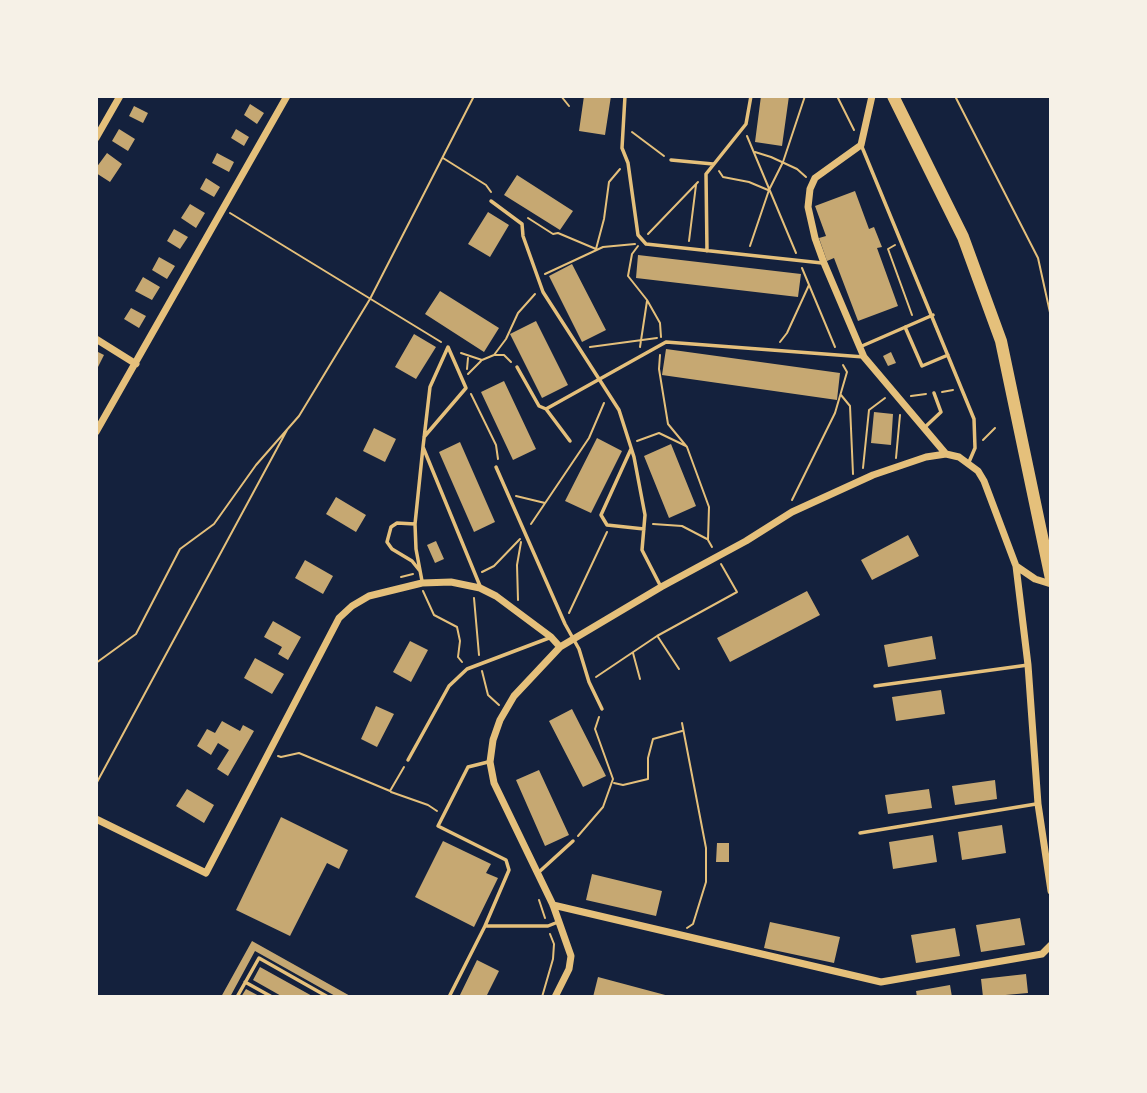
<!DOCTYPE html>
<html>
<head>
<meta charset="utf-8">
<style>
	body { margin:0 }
	#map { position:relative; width:1147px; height:1093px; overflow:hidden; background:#14213d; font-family:"Work Sans",sans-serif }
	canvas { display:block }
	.frame { position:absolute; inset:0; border:98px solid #f6f1e7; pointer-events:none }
</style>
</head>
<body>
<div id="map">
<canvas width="1147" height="1093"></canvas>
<div class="frame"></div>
</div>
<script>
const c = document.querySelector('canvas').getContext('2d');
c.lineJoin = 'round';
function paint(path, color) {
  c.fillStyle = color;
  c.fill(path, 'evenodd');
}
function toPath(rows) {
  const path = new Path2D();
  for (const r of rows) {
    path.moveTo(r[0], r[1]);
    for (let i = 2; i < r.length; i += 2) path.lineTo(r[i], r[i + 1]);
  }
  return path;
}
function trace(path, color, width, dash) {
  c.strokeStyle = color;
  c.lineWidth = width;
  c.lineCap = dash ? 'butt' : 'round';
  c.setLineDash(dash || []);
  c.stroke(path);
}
paint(toPath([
	[584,96,611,96,605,135,579,131],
	[761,96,789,96,782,146,755,142],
	[250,104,264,113,257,124,244,115],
	[134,106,148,113,143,123,129,116],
	[119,129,135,139,128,151,112,141],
	[236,129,249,137,244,146,231,138],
	[107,153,122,164,110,182,96,173,96,168],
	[217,153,234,162,229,172,212,163],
	[517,175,573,211,560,230,504,195],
	[206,178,220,187,214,197,200,189],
	[855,191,869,229,874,227,882,247,877,248,898,306,858,321,834,258,827,261,819,238,826,236,815,206],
	[190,204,205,213,196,228,181,218],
	[488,212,509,225,490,257,468,244],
	[174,229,188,237,180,249,167,241],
	[638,255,801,274,798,297,636,278],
	[159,257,175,266,167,279,152,270],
	[572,264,606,330,582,342,549,276],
	[143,277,160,287,152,300,135,291],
	[440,291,499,328,484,352,425,314],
	[131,308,146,316,139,328,124,319],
	[536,321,568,385,542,398,510,334],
	[414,334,436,347,416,379,395,367],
	[666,349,840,373,837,400,662,375],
	[96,351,104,355,96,371],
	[891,352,896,363,888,366,883,356],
	[504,381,536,449,513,460,481,392],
	[874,412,893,414,891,445,871,443],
	[374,428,396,439,385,462,363,451],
	[597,438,622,451,591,513,565,501],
	[460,442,495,522,474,532,439,452],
	[671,444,696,506,669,518,644,456],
	[336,497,366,515,356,532,326,514],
	[908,535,919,556,872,580,861,560],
	[436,541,444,559,435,563,427,545],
	[305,560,333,576,323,594,295,578],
	[807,591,820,615,730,662,717,638],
	[273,621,301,637,288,660,278,654,282,647,264,637],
	[932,636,936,659,888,667,884,645],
	[410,641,428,650,411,682,393,672],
	[255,658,284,674,272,694,244,678],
	[941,690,945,714,896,721,892,697],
	[376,706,394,714,377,747,361,739],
	[572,709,606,776,583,787,549,721],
	[222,721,240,731,243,725,254,731,228,776,217,769,229,750,218,743,211,755,197,746,207,729,215,733],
	[539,770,569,835,545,846,516,780],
	[995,780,997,799,955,805,952,786],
	[187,789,214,805,204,823,176,806],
	[929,789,932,808,888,814,885,795],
	[281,817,348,850,339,869,327,863,290,936,236,910],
	[1002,825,1006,853,962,860,958,832],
	[933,835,937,862,893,869,889,842],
	[443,841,491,864,486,873,498,878,474,927,415,897],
	[717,843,729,843,729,862,716,862],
	[592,874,662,891,656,916,586,900],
	[1020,918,1025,945,981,952,976,925],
	[770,922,840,937,834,963,764,948],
	[955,928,960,956,916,963,911,935],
	[252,941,352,997,337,997,255,951,230,997,221,997],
	[477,960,499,971,486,997,459,997],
	[260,967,314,997,283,997,253,980],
	[1026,974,1028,993,983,997,981,979],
	[598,977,669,996,669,997,593,997],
	[950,985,952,997,917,997,916,991],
	[246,989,261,997,241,997]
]), '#c6a872');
trace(toPath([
	[561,96,569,106],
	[837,96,854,130],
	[955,96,1038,258,1051,317],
	[632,132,664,156],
	[747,136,796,253],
	[755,152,771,157,797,169,806,177],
	[443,158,486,185,491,192],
	[719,171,723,177,749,182,768,190],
	[230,213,441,342],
	[528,218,553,234,558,233,596,249,604,219,609,182,620,169],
	[648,234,698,182],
	[689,241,696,185],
	[895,245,888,249,912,315],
	[638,246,632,254,628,276,647,300,660,323,661,337],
	[750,246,769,190,783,162,805,96],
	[802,268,835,347],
	[545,274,603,247,635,244],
	[780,342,787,333,809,285],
	[590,347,657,338],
	[640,347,647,301],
	[461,353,482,360,494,355,506,339,518,313,535,294],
	[495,355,504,355,511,362],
	[660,355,659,369,668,424,687,447,709,507,708,540,712,547],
	[467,369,468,358],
	[468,374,481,361],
	[942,392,953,390],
	[471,394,496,445,498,459],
	[841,395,850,406,853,474],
	[911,396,926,394],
	[983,440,995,428],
	[637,441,659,433,686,446],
	[896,458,900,415],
	[863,468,869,410,885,398],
	[516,496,545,503],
	[792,500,835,413,847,372,843,365],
	[531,524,589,438,604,403],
	[653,524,682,526,707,539],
	[482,572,494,566,520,539],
	[401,577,413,574],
	[423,591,434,615,457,627,460,641,458,657,462,662],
	[474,598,479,655],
	[518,600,517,565,521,542],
	[569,613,607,532],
	[658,637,679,669],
	[633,653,640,679],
	[96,663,136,634,180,549,214,524,256,465,299,416,370,299,474,96],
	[482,671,488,695,499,705],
	[596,677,657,636,737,592,721,564],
	[682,723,706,848,706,882,693,924,687,928],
	[278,756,281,757,299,753,390,791,404,767],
	[614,783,623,785,648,779,648,758,653,739,682,731],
	[96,784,287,430],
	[391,792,428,805,437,811],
	[578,836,603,807,613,779,595,729,599,717],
	[539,900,545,918],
	[542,997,553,959,554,944,550,934]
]), '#e5c07b', 2);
trace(toPath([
	[625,96,622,148,628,163,638,235,646,244,822,263],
	[862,147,974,419,975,448,969,462],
	[671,160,713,164],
	[491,201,522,224,523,236,543,292,619,410,634,457,645,515,642,550,661,587],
	[707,251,706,174,746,124,751,96],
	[905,327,922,366,948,355],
	[862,346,933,315],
	[517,367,539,406,546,409,666,342,864,357],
	[546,409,570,441],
	[924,428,941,412,934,393],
	[423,447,480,586],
	[631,449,601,515,607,525,644,529],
	[496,467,565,624,579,649,589,682,602,709],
	[415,524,397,523,391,527,387,542,392,549,412,561,420,571],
	[422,581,416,549,415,524,423,447,430,387,448,347,466,388,424,437],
	[875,686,1028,665],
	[408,760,449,686,467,669,549,638],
	[488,762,468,767,438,826,506,860,509,870,485,926,548,926,558,922],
	[860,833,1036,804],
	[539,872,573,841],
	[245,982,272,997],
	[237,997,259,958,328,997],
	[449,997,485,926]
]), '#e5c07b', 3.5);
trace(toPath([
	[872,96,861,145,815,178,810,189,808,207,815,238,824,263,864,357,946,454],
	[96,138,120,96],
	[96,339,136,364],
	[96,432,287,96],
	[1016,566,1028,665,1038,804,1051,891],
	[96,819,206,873,339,618,352,606,369,596,422,583,451,582,480,588,496,596,551,637,560,647],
	[553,905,881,982,1042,954,1051,945],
	[555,997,569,969,571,956,553,905,494,783,490,762,493,740,500,720,514,696,560,647,661,587,746,541,792,512,873,475,926,457,946,454,959,457,978,471,984,481,1016,566,1035,579,1051,584]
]), '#e5c07b', 7);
trace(toPath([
	[893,96,963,237,1001,341,1051,579]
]), '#e5c07b', 12);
</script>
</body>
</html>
